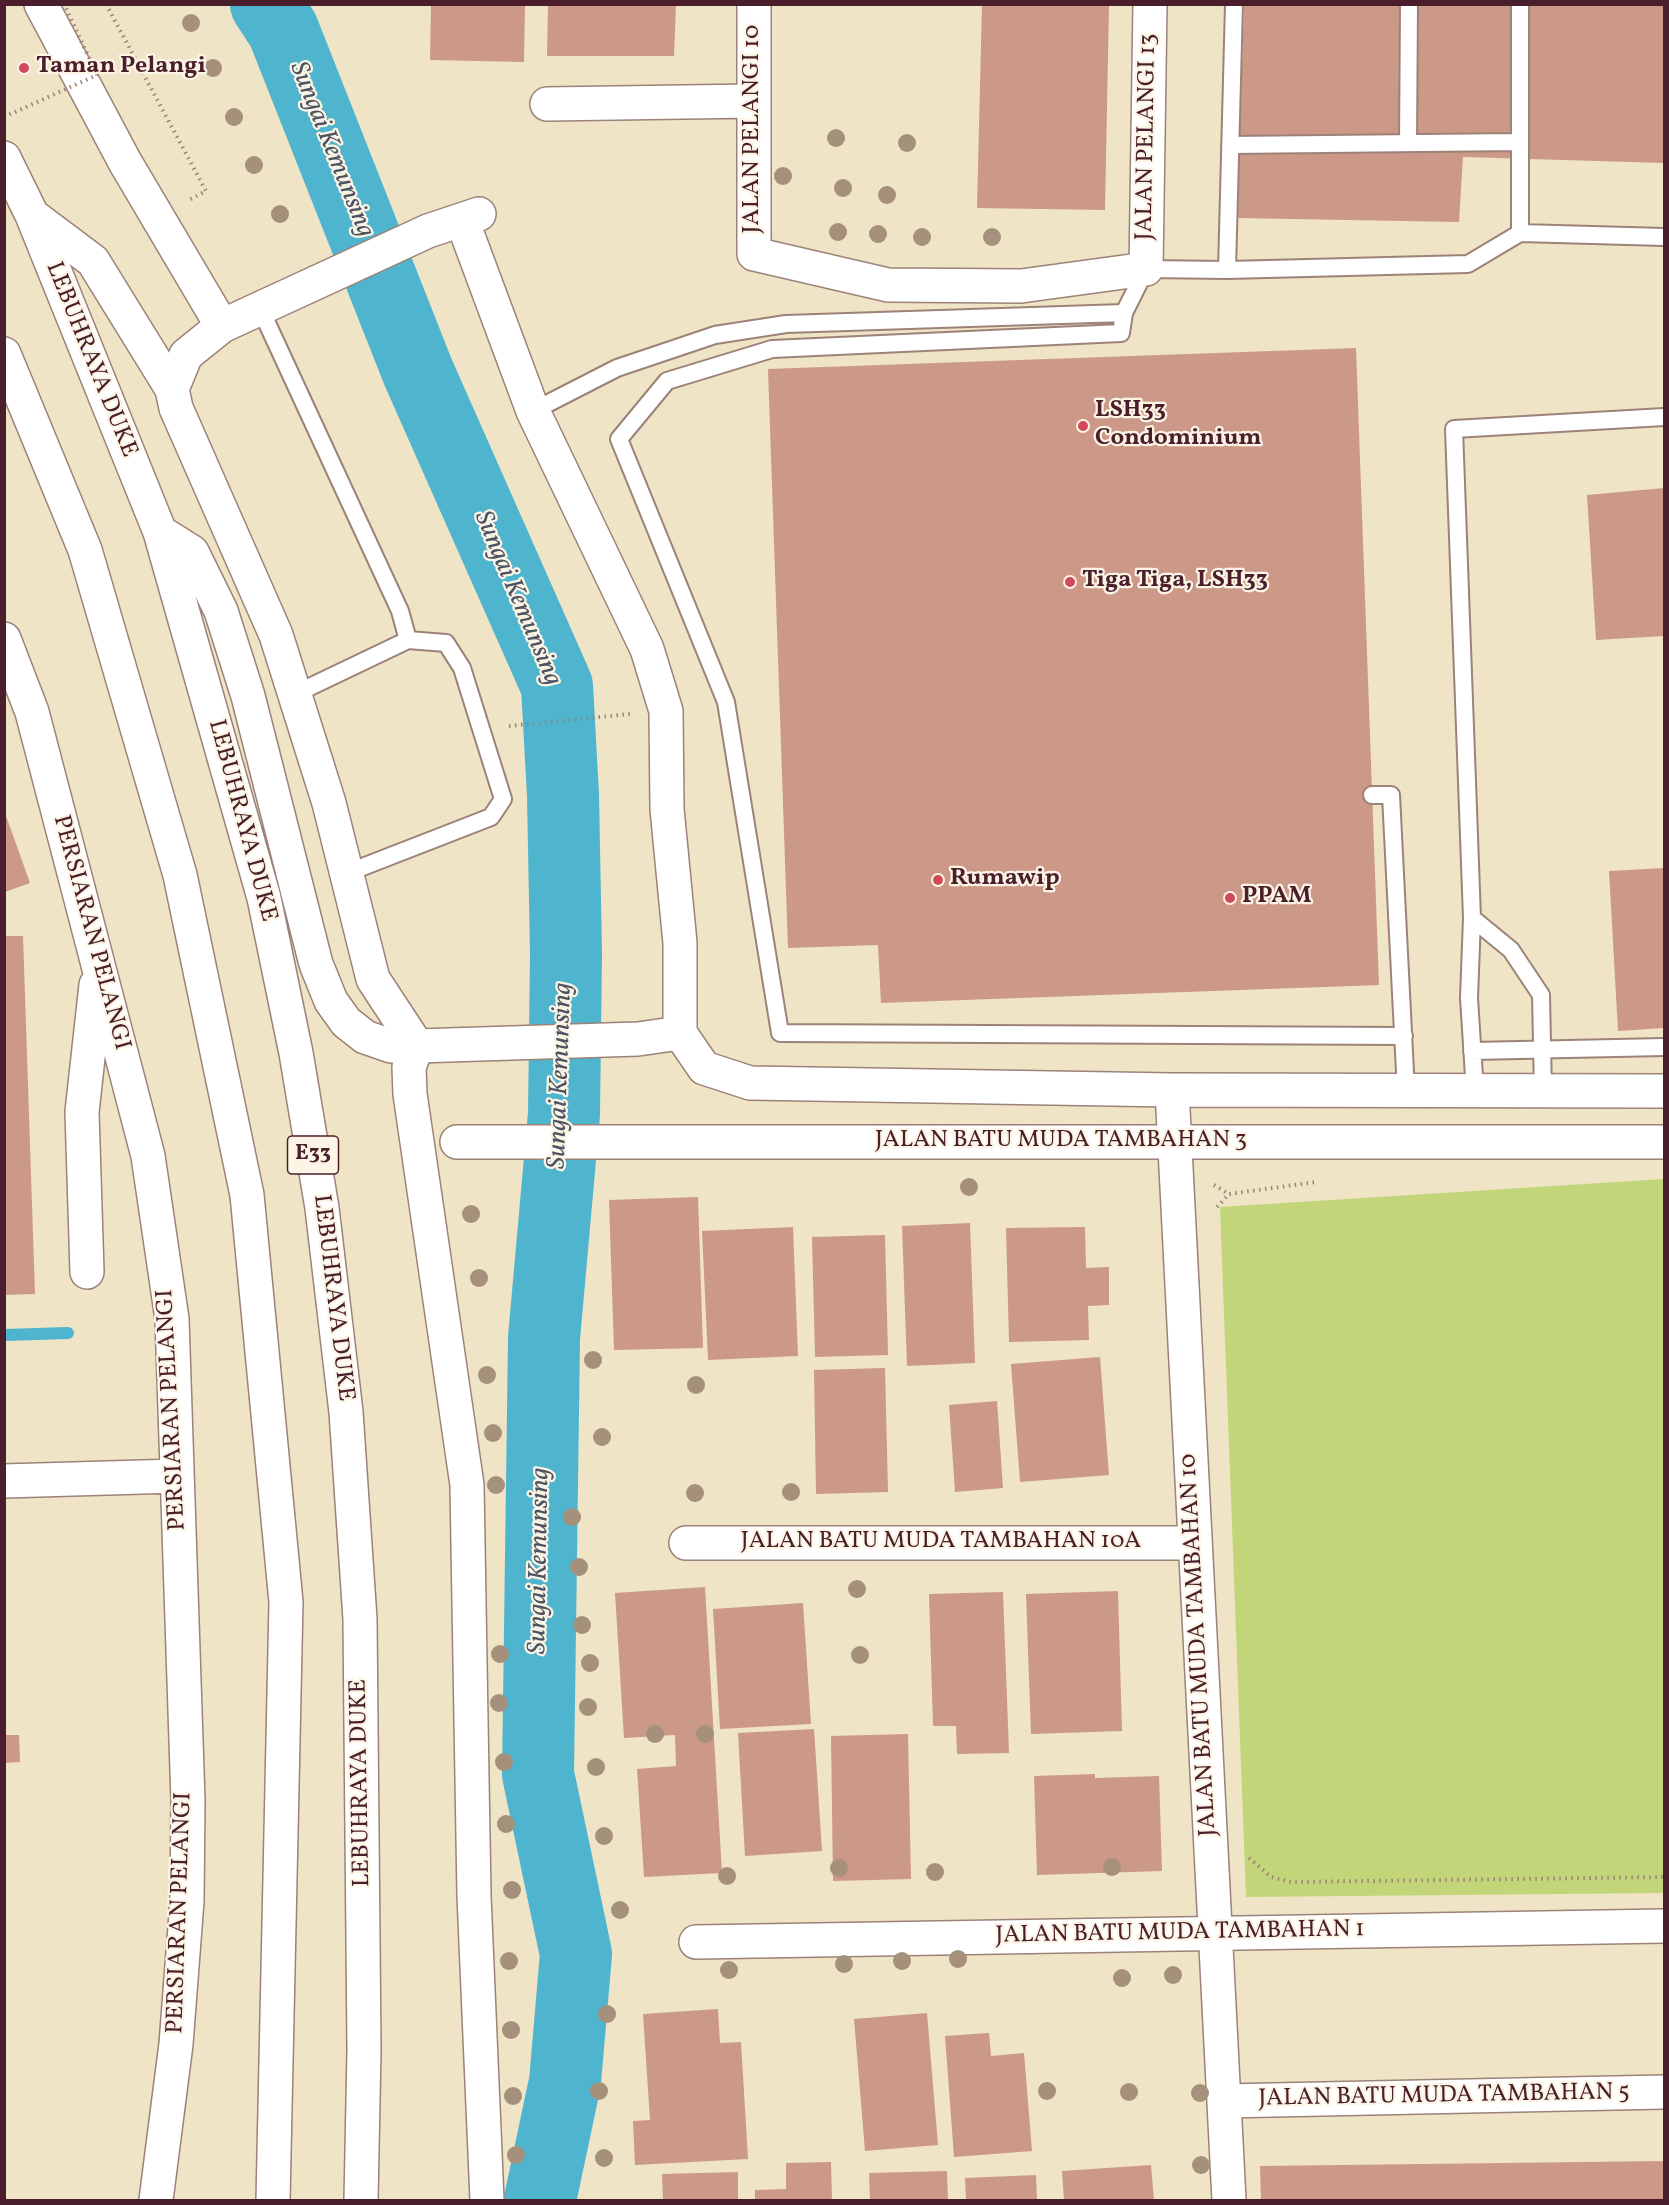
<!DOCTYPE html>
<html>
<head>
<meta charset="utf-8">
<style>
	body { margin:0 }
	#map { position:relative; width:1669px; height:2205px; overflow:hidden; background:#efe4c5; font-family:Vollkorn,serif }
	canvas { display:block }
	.frame { position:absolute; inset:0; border:6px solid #4a1f2b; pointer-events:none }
</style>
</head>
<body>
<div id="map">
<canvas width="1669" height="2205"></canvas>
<div class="frame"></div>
</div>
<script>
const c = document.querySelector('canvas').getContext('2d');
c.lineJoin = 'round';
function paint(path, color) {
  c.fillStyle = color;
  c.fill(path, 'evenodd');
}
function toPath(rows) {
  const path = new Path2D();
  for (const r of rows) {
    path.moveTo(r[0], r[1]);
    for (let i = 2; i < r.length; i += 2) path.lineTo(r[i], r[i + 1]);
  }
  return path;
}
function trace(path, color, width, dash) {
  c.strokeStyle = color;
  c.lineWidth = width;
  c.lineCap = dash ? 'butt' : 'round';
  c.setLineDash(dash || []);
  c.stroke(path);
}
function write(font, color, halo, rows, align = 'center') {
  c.font = font + ' Vollkorn,serif';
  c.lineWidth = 4.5;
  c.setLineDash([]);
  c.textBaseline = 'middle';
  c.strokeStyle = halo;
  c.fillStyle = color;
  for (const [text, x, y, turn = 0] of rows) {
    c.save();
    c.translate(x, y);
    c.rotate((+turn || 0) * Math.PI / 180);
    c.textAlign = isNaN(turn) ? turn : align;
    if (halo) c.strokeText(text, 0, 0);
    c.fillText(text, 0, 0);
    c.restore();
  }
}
paint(toPath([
	[1664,1179,1664,1893,1246,1897,1220,1207]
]), '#c2d679');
trace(toPath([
	[4,1335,68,1333]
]), '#4fb5ce', 12);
trace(toPath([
	[266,4,283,30,418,372,557,686,563,795,566,954,564,1114,544,1338,538,1774,576,1954,565,2082,540,2200]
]), '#4fb5ce', 72);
paint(toPath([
	[431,4,525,4,524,62,430,60],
	[548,4,676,4,674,56,547,56],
	[982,4,1109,4,1105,210,977,208],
	[1244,4,1664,4,1664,163,1463,157,1459,222,1237,218],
	[1356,348,1379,985,881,1003,878,945,788,948,768,369],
	[1664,488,1664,636,1596,640,1587,495],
	[5,813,30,883,5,892],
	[1664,868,1664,1028,1618,1031,1609,871],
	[4,936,23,936,35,1294,4,1295],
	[698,1197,703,1348,614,1350,609,1200],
	[970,1223,975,1363,907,1366,902,1226],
	[793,1227,798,1356,708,1360,702,1231],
	[1085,1227,1086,1268,1109,1267,1109,1305,1088,1306,1089,1340,1009,1342,1006,1228],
	[885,1235,888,1355,815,1357,812,1237],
	[1100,1357,1109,1475,1020,1482,1011,1364],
	[885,1368,888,1492,816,1494,814,1370],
	[997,1401,1003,1488,955,1492,949,1405],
	[705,1587,722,1873,644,1877,637,1769,676,1766,675,1735,624,1738,615,1593],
	[1118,1591,1122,1731,1031,1734,1026,1594],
	[1003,1592,1009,1753,957,1754,956,1726,933,1726,929,1594],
	[803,1603,811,1724,720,1729,713,1609],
	[814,1729,822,1851,745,1856,738,1733],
	[908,1734,911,1879,833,1881,831,1736],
	[4,1735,19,1735,20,1762,4,1763],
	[1095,1774,1095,1778,1159,1776,1162,1871,1037,1875,1034,1776],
	[718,2009,720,2043,741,2042,748,2159,635,2165,633,2121,650,2120,643,2014],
	[927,2013,938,2145,865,2151,854,2019],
	[989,2033,991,2056,1024,2053,1032,2151,954,2157,945,2036],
	[1664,2161,1664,2200,1261,2200,1260,2166],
	[831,2162,832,2200,755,2200,755,2190,786,2189,786,2163],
	[1151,2165,1154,2200,1064,2200,1062,2171],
	[947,2171,948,2200,870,2200,869,2173],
	[738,2172,738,2200,663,2200,662,2174],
	[1036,2175,1037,2200,966,2200,965,2178]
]), '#cc9888');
const lane = toPath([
	[1234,4,1227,270,1468,264,1520,233,1664,237],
	[1520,4,1520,233],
	[1408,143,1409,4],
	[1230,145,1518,142],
	[260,308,400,611,408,640,295,694],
	[1124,313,1121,333,772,349,667,381,619,439,726,702,780,1033,1404,1036],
	[533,411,617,368,715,335,786,324,1124,313,1146,269,1227,270],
	[1372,795,1391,795,1406,1092],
	[347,873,491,817,503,799,462,668,446,643,408,640],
	[1472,918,1511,950,1541,995,1543,1092],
	[1472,1051,1664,1047],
	[1475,1092,1469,998,1472,918,1454,429,1664,417]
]);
const street = toPath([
	[41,4,125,162,222,326],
	[754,4,754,254,888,285,1021,286,1146,269,1150,4],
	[547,104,753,101],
	[479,214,428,231,222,326,186,355,172,389,176,408,276,635,329,803,373,979,417,1046,638,1039,680,1033,704,1068,750,1083,1172,1090,1664,1091],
	[462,220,533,411,647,649,666,711,667,809,680,943,680,1033],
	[4,639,32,712,148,1156,172,1319,188,1801,187,1901,176,2044,156,2200],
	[1172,1090,1229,2200],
	[457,1142,1664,1142],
	[87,1272,82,1112,96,985],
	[4,1481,177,1476],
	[686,1543,1195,1543],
	[696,1942,1664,1926],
	[1224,2101,1664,2092]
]);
const highway = toPath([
	[4,158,32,215,160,532,264,898,296,1053,322,1208,346,1412,360,1619,364,2050,361,2200],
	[33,216,93,261,172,389],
	[4,354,85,550,180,875,247,1195,286,1602,273,2200],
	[160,532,192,552,221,611,248,696,316,964,331,1001,346,1022,365,1037,391,1046,417,1046,409,1067,410,1094,467,1485,474,1896,487,2200]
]);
trace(lane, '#9c8278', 20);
trace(street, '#9c8278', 36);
trace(highway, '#9c8278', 36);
trace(toPath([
	[106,4,206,191,189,200],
	[509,726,630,714],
	[1214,1185,1229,1194],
	[1217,1207,1229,1194,1316,1182],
	[1249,1858,1271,1877,1292,1882,1664,1877]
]), '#9c8278', 4, [1.5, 4.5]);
trace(lane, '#fff', 16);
trace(street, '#fff', 33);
trace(highway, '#fff', 33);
trace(toPath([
	[4,117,97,75,64,4]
]), '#9c8278', 4, [1.5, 4.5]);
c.fillStyle = '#a5917b';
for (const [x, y] of [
	[191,23],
	[213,68],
	[234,117],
	[836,138],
	[907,143],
	[254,165],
	[783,176],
	[843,188],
	[887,195],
	[280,214],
	[838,232],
	[878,234],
	[922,237],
	[992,237],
	[969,1187],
	[471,1214],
	[479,1278],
	[593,1360],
	[487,1375],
	[696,1385],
	[493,1433],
	[602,1437],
	[496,1485],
	[791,1492],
	[695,1493],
	[572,1517],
	[579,1567],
	[857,1589],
	[582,1625],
	[500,1654],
	[860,1655],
	[590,1663],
	[499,1703],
	[588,1707],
	[655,1734],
	[705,1734],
	[504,1762],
	[596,1767],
	[506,1824],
	[604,1836],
	[1112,1867],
	[839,1868],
	[935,1872],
	[727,1876],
	[512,1890],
	[620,1910],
	[958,1959],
	[509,1961],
	[902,1961],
	[844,1964],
	[729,1970],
	[1173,1975],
	[1122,1978],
	[607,2014],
	[511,2030],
	[599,2091],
	[1047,2091],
	[1129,2092],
	[1200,2093],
	[513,2096],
	[516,2155],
	[604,2158],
	[1201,2165]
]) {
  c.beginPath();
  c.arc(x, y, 9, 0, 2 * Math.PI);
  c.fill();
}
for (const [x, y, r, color] of [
	[24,68,6,"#d1495b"],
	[1083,426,6,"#d1495b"],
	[1070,582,6,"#d1495b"],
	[938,880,6,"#d1495b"],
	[1230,898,6,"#d1495b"]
]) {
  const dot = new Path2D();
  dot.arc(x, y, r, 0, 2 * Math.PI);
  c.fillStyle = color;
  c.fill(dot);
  trace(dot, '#fcf5e5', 2);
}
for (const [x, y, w] of [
	[313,1155,51]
]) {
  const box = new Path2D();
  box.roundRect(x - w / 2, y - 19, w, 38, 4.5);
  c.fillStyle = '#fcf5e5';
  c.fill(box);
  trace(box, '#4a1f2b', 1.5);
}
write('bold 22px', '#4a1f2b', null, [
	["E33",313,1155]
]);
write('bold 24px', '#4a1f2b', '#fcf5e5', [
	["Taman Pelangi",36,68],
	["LSH33",1095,412],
	["Condominium",1095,440],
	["Tiga Tiga, LSH33",1082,582],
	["Rumawip",950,880],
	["PPAM",1242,898]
], 'left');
write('24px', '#4a1f2b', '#fcf5e5', [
	["JALAN PELANGI 10",754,129,-90],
	["JALAN PELANGI 13",1148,137,-89],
	["LEBUHRAYA DUKE",90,360,68],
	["LEBUHRAYA DUKE",241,821,75],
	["PERSIARAN PELANGI",90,933,75],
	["JALAN BATU MUDA TAMBAHAN 3",1061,1142],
	["LEBUHRAYA DUKE",332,1298,83],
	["PERSIARAN PELANGI",173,1410,-93],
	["JALAN BATU MUDA TAMBAHAN 10A",941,1543],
	["JALAN BATU MUDA TAMBAHAN 10",1200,1645,-93],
	["LEBUHRAYA DUKE",362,1783,-91],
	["PERSIARAN PELANGI",181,1913,-88],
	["JALAN BATU MUDA TAMBAHAN 1",1180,1934,-1],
	["JALAN BATU MUDA TAMBAHAN 5",1444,2097,-1]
]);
write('italic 26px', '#4c5464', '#fcf5e5', [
	["Sungai Kemunsing",330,150,68],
	["Sungai Kemunsing",516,599,67],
	["Sungai Kemunsing",562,1076,-88],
	["Sungai Kemunsing",541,1561,-89]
]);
</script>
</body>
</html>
